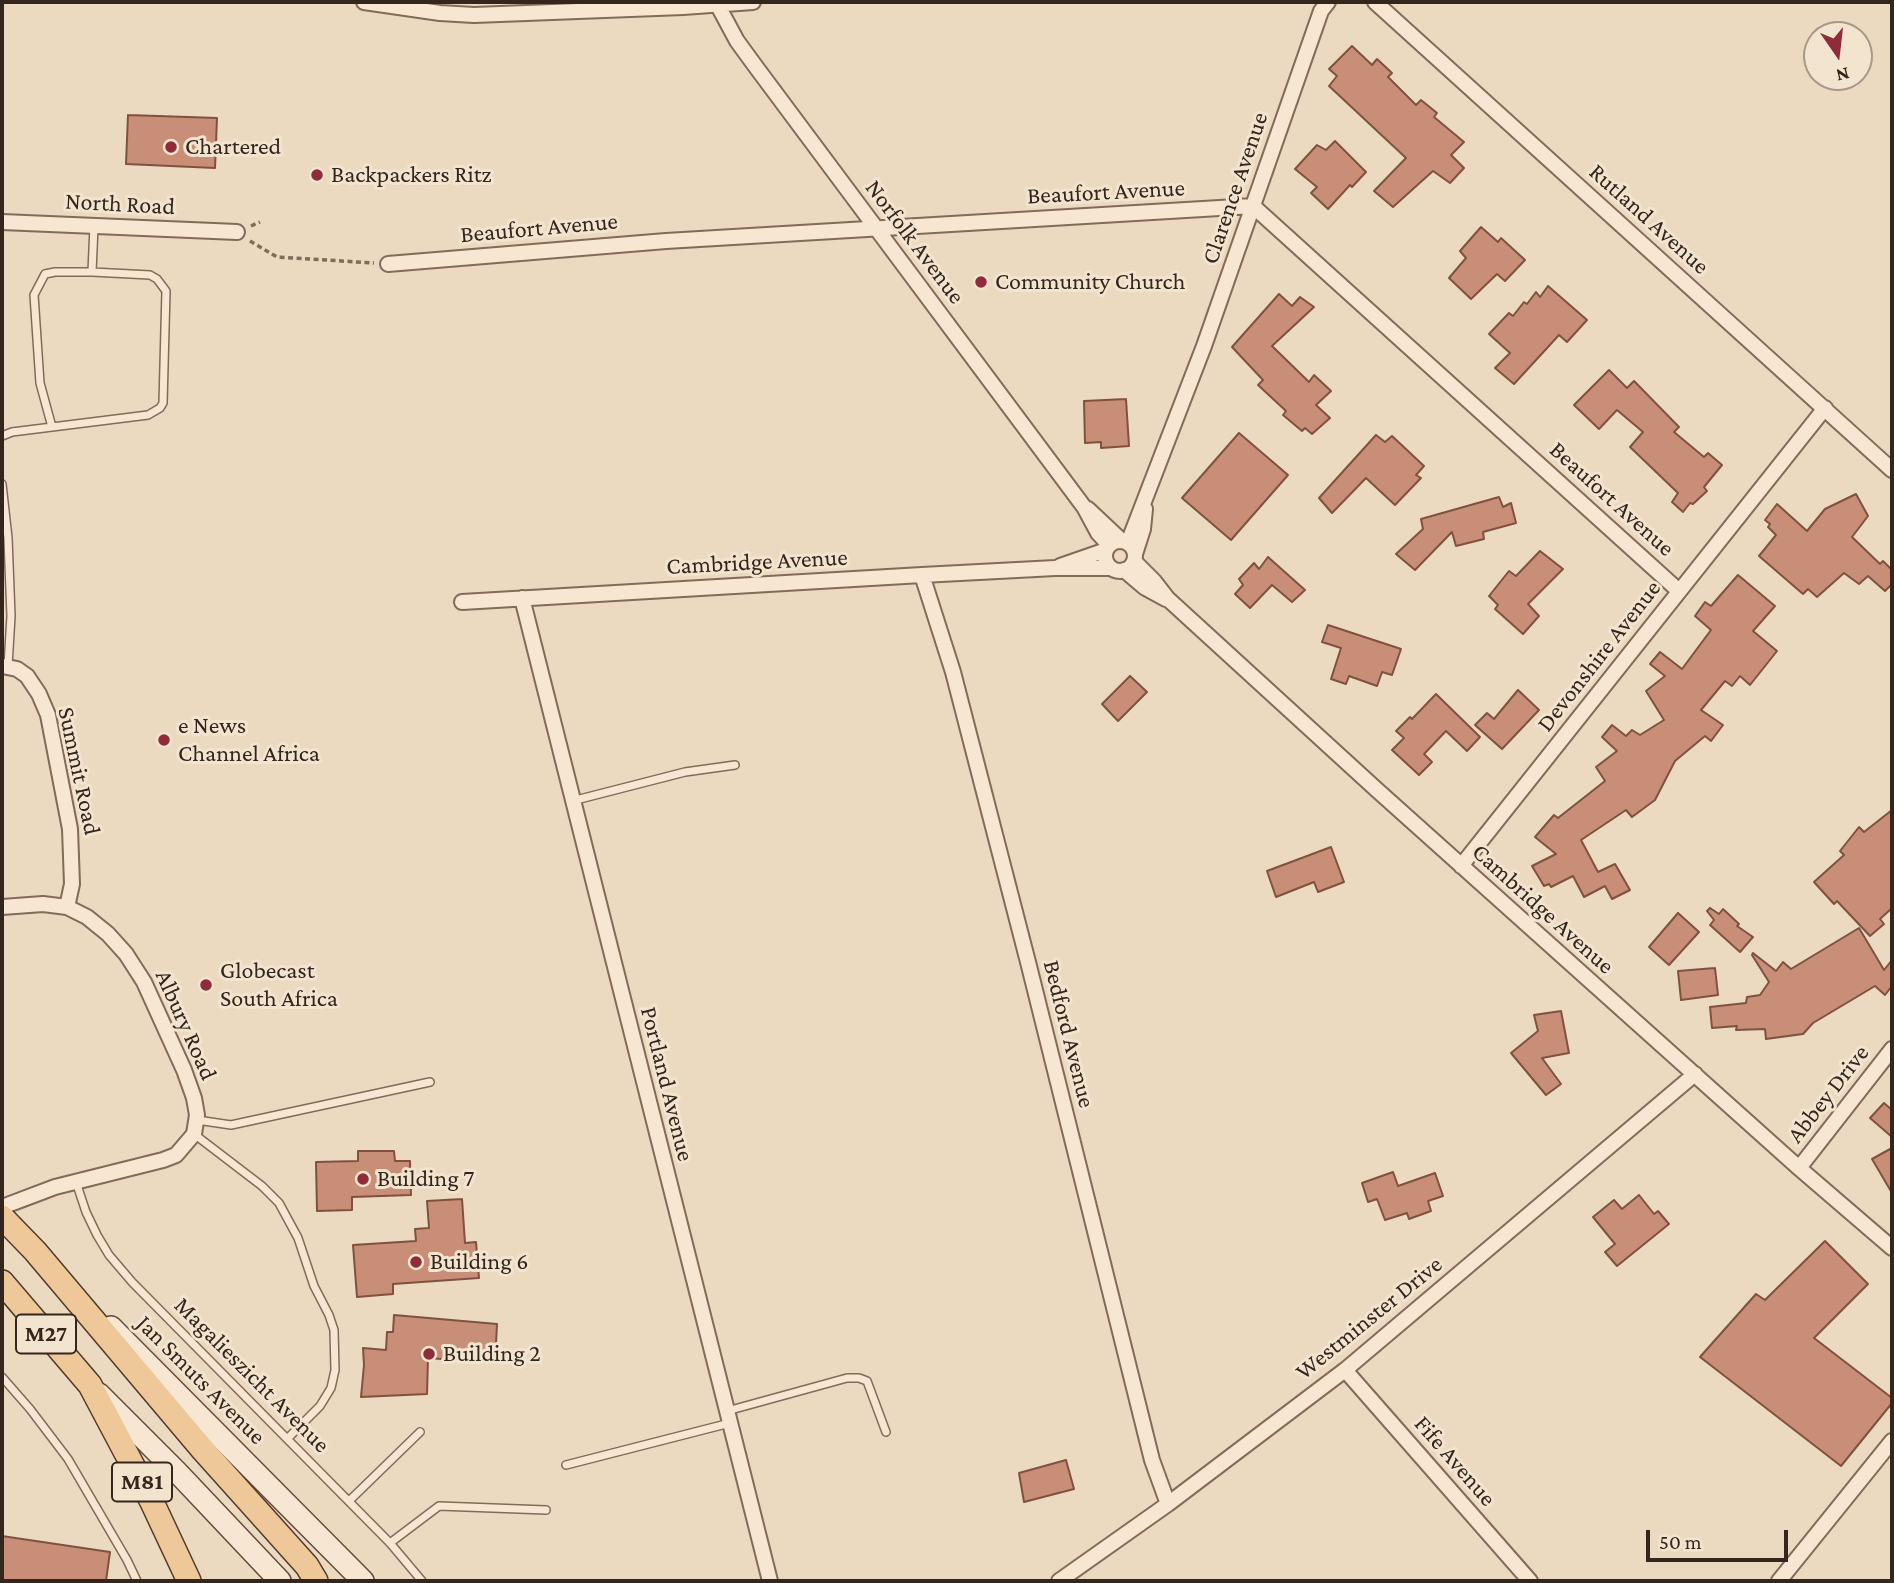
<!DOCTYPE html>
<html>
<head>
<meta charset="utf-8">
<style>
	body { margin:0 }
	#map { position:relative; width:1894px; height:1583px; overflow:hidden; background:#ebd9c0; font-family:"Crimson Pro",serif }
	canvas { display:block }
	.frame { position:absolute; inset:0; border:4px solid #34251d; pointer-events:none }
	.north { position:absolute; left:1803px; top:21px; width:70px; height:70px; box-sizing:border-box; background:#f3e4cf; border:2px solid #a79888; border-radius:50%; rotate:166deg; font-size:19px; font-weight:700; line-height:28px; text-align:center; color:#34251d }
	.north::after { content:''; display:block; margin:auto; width:24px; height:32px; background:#902c3a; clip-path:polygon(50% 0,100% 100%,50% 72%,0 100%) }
	.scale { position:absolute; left:1646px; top:1530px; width:142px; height:32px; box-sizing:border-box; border:4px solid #34251d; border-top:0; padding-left:9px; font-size:21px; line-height:24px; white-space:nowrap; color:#34251d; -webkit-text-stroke:5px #f3e4cf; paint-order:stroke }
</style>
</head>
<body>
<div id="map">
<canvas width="1894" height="1583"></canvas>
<div class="frame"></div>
<div class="north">N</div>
<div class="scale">50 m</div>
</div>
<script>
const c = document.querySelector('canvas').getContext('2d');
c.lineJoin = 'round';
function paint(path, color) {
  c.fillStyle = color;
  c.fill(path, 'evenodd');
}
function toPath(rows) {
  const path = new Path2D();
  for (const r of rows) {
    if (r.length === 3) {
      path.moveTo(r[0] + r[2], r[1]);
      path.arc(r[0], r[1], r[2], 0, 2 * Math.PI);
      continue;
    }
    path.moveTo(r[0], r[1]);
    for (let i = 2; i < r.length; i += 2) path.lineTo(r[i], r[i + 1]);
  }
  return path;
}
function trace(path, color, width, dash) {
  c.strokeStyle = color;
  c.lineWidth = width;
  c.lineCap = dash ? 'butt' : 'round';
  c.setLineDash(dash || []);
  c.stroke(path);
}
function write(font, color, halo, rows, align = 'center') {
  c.font = font + ' "Crimson Pro",serif';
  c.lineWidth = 6;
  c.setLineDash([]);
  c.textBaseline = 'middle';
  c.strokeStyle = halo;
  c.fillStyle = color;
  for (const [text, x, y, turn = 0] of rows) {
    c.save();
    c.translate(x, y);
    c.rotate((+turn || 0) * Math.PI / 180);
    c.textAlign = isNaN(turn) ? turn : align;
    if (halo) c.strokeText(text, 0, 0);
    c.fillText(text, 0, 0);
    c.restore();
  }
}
const building = toPath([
	[1352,46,1372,65,1377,59,1392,73,1388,77,1416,105,1421,100,1437,113,1434,117,1464,142,1451,155,1464,168,1450,183,1433,171,1393,207,1374,191,1406,158,1329,86,1337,76,1329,69,1352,46],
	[128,115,217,118,215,168,126,164,128,115],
	[1335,141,1366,172,1352,187,1350,185,1328,209,1311,193,1317,187,1295,169,1317,145,1326,150,1335,141],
	[1481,227,1498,242,1501,238,1525,260,1505,281,1497,274,1471,299,1449,278,1466,258,1460,251,1481,227],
	[1548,286,1587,320,1567,342,1559,335,1514,384,1495,368,1510,353,1489,334,1509,313,1513,316,1524,302,1527,304,1536,292,1540,297,1548,286],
	[1279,294,1292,306,1300,297,1314,307,1272,346,1309,382,1314,375,1331,391,1316,405,1330,418,1312,434,1305,428,1302,431,1283,415,1286,411,1258,385,1263,380,1232,347,1279,294],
	[1609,370,1627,388,1634,381,1679,427,1674,432,1704,457,1708,453,1722,465,1704,487,1707,491,1693,504,1690,503,1683,512,1672,502,1678,493,1630,447,1643,432,1617,410,1599,429,1574,405,1609,370],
	[1126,399,1129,446,1101,448,1101,442,1085,443,1084,401,1126,399],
	[1239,433,1288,475,1231,540,1182,498,1239,433],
	[1376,435,1385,442,1392,436,1424,466,1416,475,1421,478,1395,505,1366,478,1332,513,1319,498,1376,435],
	[1856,494,1868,516,1852,537,1880,564,1883,561,1892,570,1892,584,1885,591,1868,576,1859,584,1844,573,1817,597,1808,589,1803,594,1759,556,1776,535,1768,527,1770,524,1765,520,1777,504,1807,531,1825,509,1856,494],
	[1499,497,1503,507,1511,503,1516,523,1483,532,1484,539,1456,546,1452,532,1415,570,1396,554,1423,529,1421,519,1499,497],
	[1540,551,1563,569,1528,604,1539,616,1523,634,1495,609,1498,605,1489,596,1509,571,1516,576,1540,551],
	[1268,557,1305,590,1292,602,1272,585,1250,608,1235,594,1243,585,1239,579,1254,563,1259,569,1268,557],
	[1738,575,1775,606,1753,631,1777,651,1750,685,1740,676,1732,686,1725,681,1701,710,1723,725,1711,741,1705,736,1675,761,1655,800,1632,817,1626,810,1581,840,1598,872,1615,864,1630,890,1612,899,1605,886,1584,897,1573,876,1551,887,1549,884,1544,886,1532,866,1556,854,1535,837,1554,815,1558,818,1605,781,1596,767,1617,751,1602,737,1612,725,1626,736,1632,730,1640,735,1664,720,1646,691,1665,676,1650,664,1660,652,1682,669,1711,630,1695,616,1705,602,1711,606,1738,575],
	[1328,625,1401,649,1392,675,1382,672,1377,686,1349,676,1346,684,1331,679,1341,648,1322,642,1328,625],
	[1130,676,1147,692,1118,721,1102,704,1130,676],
	[1518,690,1539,710,1502,749,1475,725,1487,713,1494,719,1518,690],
	[1436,694,1480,737,1467,751,1446,731,1424,754,1432,762,1419,775,1392,750,1404,738,1396,731,1410,717,1412,719,1436,694],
	[1892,810,1892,908,1880,919,1884,924,1870,936,1837,901,1834,904,1814,882,1844,855,1840,851,1859,827,1864,832,1892,810],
	[1331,847,1344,882,1318,892,1314,882,1276,897,1267,871,1331,847],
	[1710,908,1719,914,1723,909,1739,924,1737,926,1753,937,1740,952,1710,925,1714,920,1707,911,1710,908],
	[1678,913,1699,932,1669,965,1649,947,1678,913],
	[1859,928,1884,970,1892,960,1892,986,1885,995,1875,986,1813,1023,1803,1034,1766,1039,1765,1029,1736,1030,1737,1026,1712,1028,1710,1007,1746,1003,1747,997,1760,995,1769,982,1752,955,1753,953,1776,971,1783,962,1791,969,1859,928],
	[1715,968,1718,995,1681,1000,1678,971,1715,968],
	[1561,1011,1569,1053,1542,1058,1561,1084,1546,1095,1511,1053,1538,1031,1534,1015,1561,1011],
	[1884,1103,1892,1110,1892,1137,1870,1118,1884,1103],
	[1892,1148,1892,1193,1872,1159,1892,1148],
	[358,1151,394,1151,395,1161,410,1161,411,1195,352,1197,352,1210,317,1211,316,1162,358,1161,358,1151],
	[1393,1172,1398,1186,1435,1173,1443,1196,1428,1201,1431,1211,1409,1219,1407,1213,1385,1220,1377,1199,1368,1202,1362,1183,1393,1172],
	[1639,1195,1654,1214,1658,1211,1669,1224,1617,1266,1605,1252,1615,1244,1593,1217,1614,1200,1622,1209,1639,1195],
	[462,1199,465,1243,476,1242,479,1278,393,1284,393,1294,357,1297,353,1245,416,1241,415,1229,429,1228,427,1201,462,1199],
	[1825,1241,1868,1284,1814,1338,1892,1398,1892,1403,1841,1466,1700,1357,1756,1294,1765,1300,1825,1241],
	[394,1315,497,1324,495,1363,428,1358,427,1394,361,1397,364,1365,363,1348,386,1350,387,1332,393,1332,394,1315],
	[1066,1460,1074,1489,1024,1502,1019,1473,1066,1460],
	[2,1536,110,1552,106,1581,2,1581,2,1536]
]);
paint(building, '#c88e77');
trace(building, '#815140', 2);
const lane = toPath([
	[52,427,40,383,34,295,45,274,55,272,92,272],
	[2,436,12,432,148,415,160,408,163,403,166,291,157,279,150,275,92,272,94,226],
	[2,484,8,538,11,616,8,666],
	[572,801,685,772,735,765],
	[197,1120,231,1125,430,1082],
	[194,1134,262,1186,279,1203,298,1238,314,1286,329,1315,334,1330,335,1370,331,1388,320,1406,288,1438],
	[76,1182,86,1212,97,1235,109,1255,132,1282,390,1543,422,1581],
	[2,1377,30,1409,68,1459,127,1560,137,1581],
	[727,1411,847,1378,859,1378,867,1381,886,1432],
	[566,1465,730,1423],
	[349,1501,420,1432],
	[390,1543,439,1506,546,1510]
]);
const street = toPath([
	[364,2,440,13,474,15,683,7,753,2],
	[716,2,737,41,756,67,1084,507,1098,533,1109,545],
	[1375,2,1892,470],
	[2,222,237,232],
	[388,264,666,241,1253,206,1679,591],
	[1088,509,1122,541],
	[1120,556,15],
	[1128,543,1204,346,1321,11,1328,2],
	[1135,554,1143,529,1145,509],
	[1134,561,1154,581,1168,599,1377,790,1799,1168,1892,1248],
	[1060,566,1106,550],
	[1124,570,1144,587,1166,599],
	[922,575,953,672,1029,966,1152,1460,1168,1504],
	[522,598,770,1581],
	[462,602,922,575,1055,568,1111,568],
	[2,666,17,669,27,676,39,694,48,715,70,829,72,884,67,907],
	[1461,866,1825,408],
	[2,907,43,904,67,907,87,917,108,934,126,954,144,982,184,1070,194,1098,197,1115,194,1134,176,1155,163,1160,55,1187,2,1207],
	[1799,1168,1892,1049],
	[1345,1370,1530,1581],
	[1059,1581,1168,1504,1345,1370,1695,1074],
	[1779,1581,1892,1441]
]);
const secondary = toPath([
	[111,1327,363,1581],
	[99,1394,177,1472,280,1581]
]);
const primary = toPath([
	[2,1217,35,1251,203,1450,307,1566,316,1581],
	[2,1282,90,1385,152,1502,189,1581]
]);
trace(lane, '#836a59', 10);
trace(street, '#836a59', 18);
trace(secondary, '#654b3c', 24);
trace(primary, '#51392d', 26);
trace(toPath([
	[251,226,260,222],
	[250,241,277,257,374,263]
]), '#836a59', 3.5, [5, 3.5]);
trace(lane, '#f7e7d2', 7);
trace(street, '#f7e7d2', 14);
trace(secondary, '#f7e7d2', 21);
trace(primary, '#eec898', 23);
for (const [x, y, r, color] of [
	[171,147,7,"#902c3a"],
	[317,175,7,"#902c3a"],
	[981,282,7,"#902c3a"],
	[164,740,7,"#902c3a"],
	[206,985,7,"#902c3a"],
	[363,1179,7,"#902c3a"],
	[416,1262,7,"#902c3a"],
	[429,1354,7,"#902c3a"]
]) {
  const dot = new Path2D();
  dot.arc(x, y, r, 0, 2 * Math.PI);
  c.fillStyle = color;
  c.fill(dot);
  trace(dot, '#f3e4cf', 2.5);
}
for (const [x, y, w] of [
	[46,1334,60],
	[142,1482,60]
]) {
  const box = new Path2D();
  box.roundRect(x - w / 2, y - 19.5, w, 39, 5);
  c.fillStyle = '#f3e4cf';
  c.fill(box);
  trace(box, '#34251d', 2);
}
write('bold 23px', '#34251d', null, [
	["M27",46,1334],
	["M81",142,1482]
]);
write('24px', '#34251d', '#f3e4cf', [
	["Chartered",185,147],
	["Backpackers Ritz",331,175],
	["Community Church",995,282],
	["e News",178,726],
	["Channel Africa",178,754],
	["Globecast",220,971],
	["South Africa",220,999],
	["Building 7",377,1179],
	["Building 6",430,1262],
	["Building 2",443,1354]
], 'left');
write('24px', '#34251d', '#f3e4cf', [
	["Clarence Avenue",1235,188,-71],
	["Beaufort Avenue",1106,192,-3],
	["North Road",120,204,3],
	["Rutland Avenue",1649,219,42],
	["Beaufort Avenue",539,228,-5],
	["Norfolk Avenue",915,242,53],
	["Beaufort Avenue",1612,499,42],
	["Cambridge Avenue",757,562,-3],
	["Devonshire Avenue",1599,656,-52],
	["Summit Road",79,771,78],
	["Cambridge Avenue",1543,909,42],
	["Albury Road",186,1025,66],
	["Bedford Avenue",1069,1034,76],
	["Portland Avenue",667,1084,76],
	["Abbey Drive",1828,1094,-52],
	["Westminster Drive",1369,1318,-39],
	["Magalieszicht Avenue",252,1375,45],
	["Jan Smuts Avenue",201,1380,45],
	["Fife Avenue",1455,1461,49]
]);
</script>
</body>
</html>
